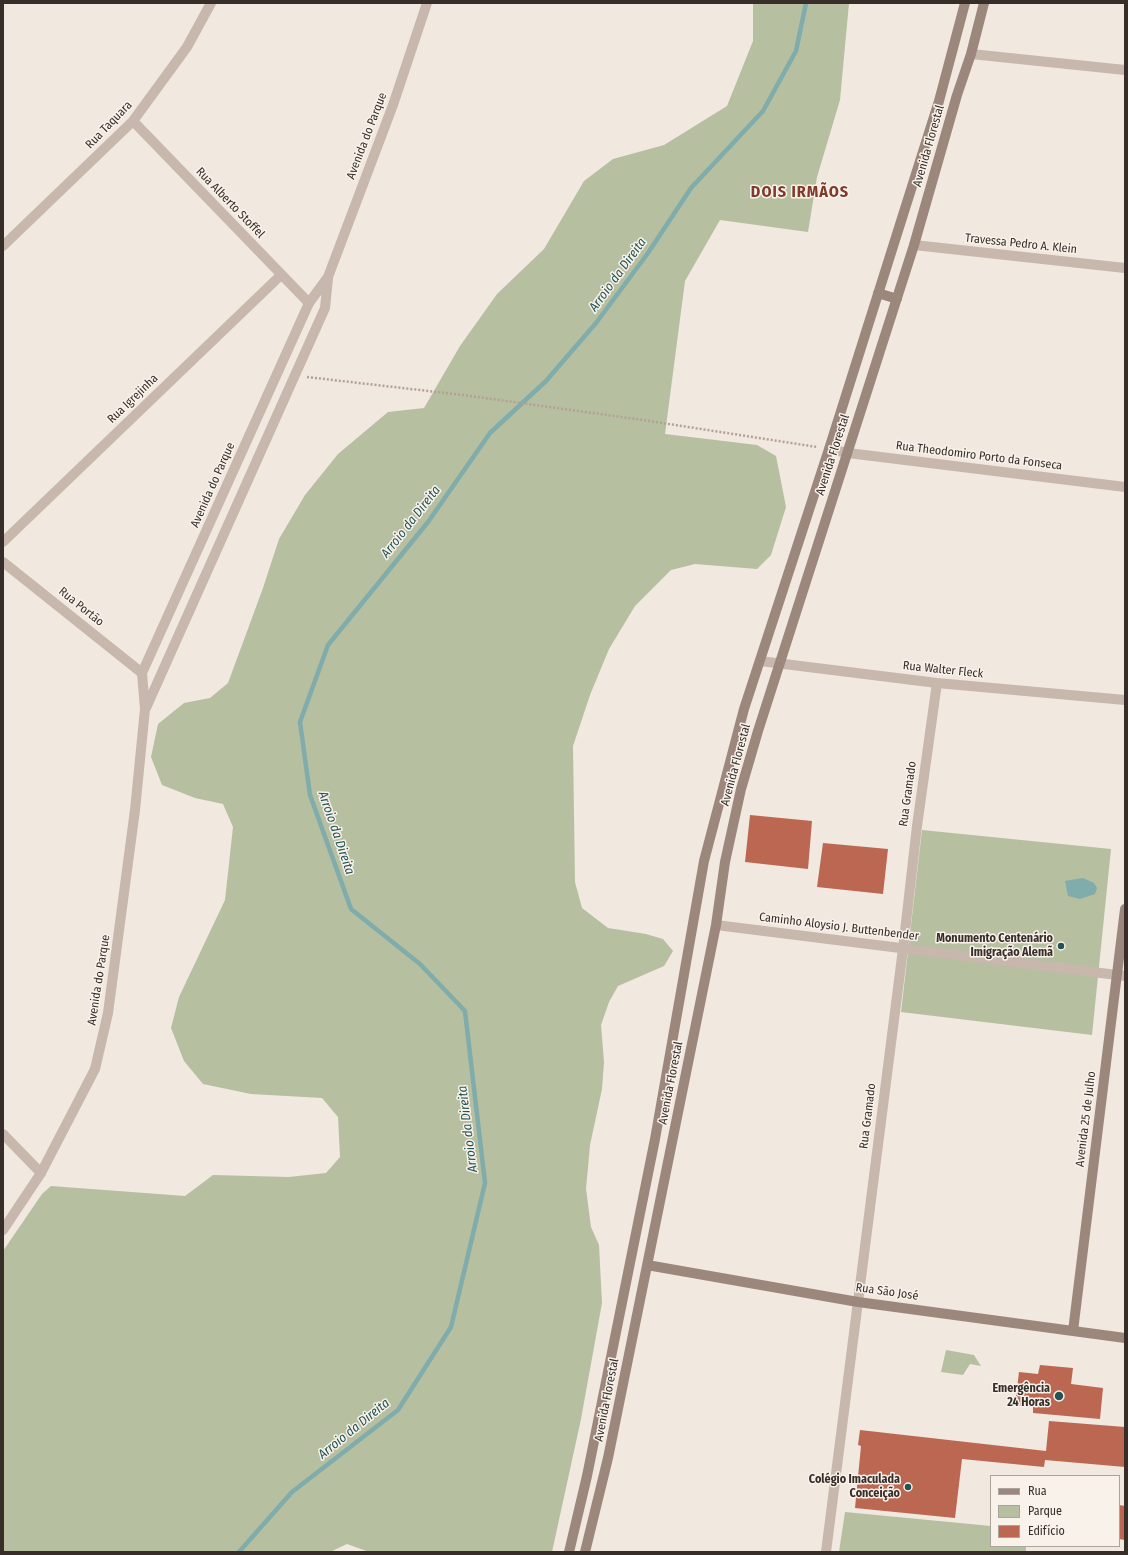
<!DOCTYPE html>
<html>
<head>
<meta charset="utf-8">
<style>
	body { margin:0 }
	#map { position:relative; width:1128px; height:1555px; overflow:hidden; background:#f1e8df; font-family:"Fira Sans Condensed",sans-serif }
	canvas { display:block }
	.frame { position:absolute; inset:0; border:4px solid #372e2a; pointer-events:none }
	.legend { position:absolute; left:990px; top:1475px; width:130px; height:72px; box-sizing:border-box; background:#f9f2eb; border:1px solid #aba49e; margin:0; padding:5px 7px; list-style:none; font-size:12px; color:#372e2a }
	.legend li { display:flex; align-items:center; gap:8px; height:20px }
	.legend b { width:20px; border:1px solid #aba49e }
</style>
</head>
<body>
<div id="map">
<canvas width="1128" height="1555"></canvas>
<div class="frame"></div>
<ul class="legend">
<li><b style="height:5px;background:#9c877d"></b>Rua</li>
<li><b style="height:11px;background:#b6bfa0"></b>Parque</li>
<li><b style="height:11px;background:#bc6752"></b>Edifício</li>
</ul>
</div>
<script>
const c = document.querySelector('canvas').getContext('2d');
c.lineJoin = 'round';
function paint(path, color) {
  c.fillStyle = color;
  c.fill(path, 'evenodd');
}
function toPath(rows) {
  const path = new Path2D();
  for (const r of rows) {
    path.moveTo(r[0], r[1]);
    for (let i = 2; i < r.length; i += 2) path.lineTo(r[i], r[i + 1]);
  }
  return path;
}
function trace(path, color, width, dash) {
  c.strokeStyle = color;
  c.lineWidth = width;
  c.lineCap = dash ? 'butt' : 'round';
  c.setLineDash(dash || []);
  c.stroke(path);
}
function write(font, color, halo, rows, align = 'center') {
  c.font = font + ' "Fira Sans Condensed",sans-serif';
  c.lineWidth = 3;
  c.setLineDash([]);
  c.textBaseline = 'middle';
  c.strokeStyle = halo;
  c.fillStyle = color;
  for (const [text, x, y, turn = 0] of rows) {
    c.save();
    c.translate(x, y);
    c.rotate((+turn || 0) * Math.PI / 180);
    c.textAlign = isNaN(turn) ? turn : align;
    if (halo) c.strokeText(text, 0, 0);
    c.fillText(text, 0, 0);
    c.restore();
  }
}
paint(toPath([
	[753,3,849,3,840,100,817,177,808,232,720,220,685,281,665,434,757,445,776,456,786,507,771,555,757,569,695,564,671,570,635,606,609,649,590,695,573,746,575,882,582,908,608,928,646,934,663,939,673,951,664,966,618,986,609,1002,601,1025,604,1062,602,1089,590,1145,586,1189,591,1227,599,1245,602,1303,581,1419,552,1552,369,1552,347,1544,330,1552,3,1552,3,1251,42,1194,51,1186,185,1196,213,1175,289,1177,326,1173,340,1157,338,1117,322,1098,251,1094,203,1084,184,1061,171,1028,179,997,225,900,233,827,223,804,195,798,162,785,151,757,158,724,184,703,210,698,228,683,263,588,279,539,305,495,338,454,388,412,424,408,460,346,497,294,544,249,584,181,613,159,664,145,727,106,753,41],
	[922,830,1111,849,1092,1035,901,1012],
	[946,1350,974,1355,981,1366,970,1364,963,1375,941,1372],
	[845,1512,991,1526,991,1546,1026,1546,1026,1552,839,1552]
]), '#b6bfa0');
paint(toPath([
	[1083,878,1094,883,1097,888,1095,894,1080,899,1068,896,1065,881]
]), '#80acab');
trace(toPath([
	[239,1552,292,1492,398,1410,451,1327,485,1183,465,1011,420,964,351,909,310,795,300,722,328,645,428,522,490,433,546,381,596,323,648,253,691,188,763,111,796,51,806,3]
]), '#80acab', 4.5);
paint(toPath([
	[750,815,812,821,808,869,745,862],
	[823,843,888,849,883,894,817,887],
	[1040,1365,1073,1368,1071,1384,1103,1388,1100,1419,1033,1413,1033,1407,1015,1405,1019,1372,1038,1374],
	[1049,1421,1125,1427,1125,1467,1045,1460,1044,1467,962,1459,955,1518,855,1508,861,1446,858,1445,860,1430,1046,1451],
	[1119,1505,1125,1506,1125,1540,1119,1539]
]), '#bc6752');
trace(toPath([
	[307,377,463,395,643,420,817,447]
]), '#b4a196', 2.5, [2, 2]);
trace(toPath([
	[716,925,1125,976]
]), '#c8b7ac', 10);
trace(toPath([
	[971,54,1125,70],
	[133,121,309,303],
	[914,245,1125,268],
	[3,246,133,121,187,47,211,3],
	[829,449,848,453,1125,487],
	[3,542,281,275],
	[3,562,142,673],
	[760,661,937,683,1125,700],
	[3,1134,41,1173],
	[826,1552,903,949,917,826,937,683]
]), '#c8b7ac', 10);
trace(toPath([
	[146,708,325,308,328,278],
	[3,1230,41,1173,95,1069,108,1013,135,810,145,709,142,673,309,303,328,277,393,105,427,3]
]), '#c8b7ac', 10);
trace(toPath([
	[878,293,897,299],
	[647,1265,858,1302,1125,1338],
	[1073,1331,1125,909],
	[569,1552,587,1476,655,1139,704,861,744,709,829,449,939,101,965,3],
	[585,1552,608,1458,716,925,725,862,741,789,758,731,914,245,957,95,971,54,984,3]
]), '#9c877d', 10);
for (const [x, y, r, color] of [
	[1061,946,4,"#235455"],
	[1059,1396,5,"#235455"],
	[908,1487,4,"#235455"]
]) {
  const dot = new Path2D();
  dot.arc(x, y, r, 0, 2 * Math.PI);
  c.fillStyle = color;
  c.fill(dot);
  trace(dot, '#f9f2eb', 1.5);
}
write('12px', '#372e2a', '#f9f2eb', [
	["Rua Taquara",109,125,-46],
	["Avenida do Parque",367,136,-69],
	["Avenida Florestal",929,146,-74],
	["Rua Alberto Stoffel",230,203,46],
	["Travessa Pedro A. Klein",1021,244,6],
	["Rua Igrejinha",133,399,-44],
	["Avenida Florestal",833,455,-72],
	["Rua Theodomiro Porto da Fonseca",979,456,7],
	["Avenida do Parque",213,485,-66],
	["Rua Portão",81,607,39],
	["Rua Walter Fleck",943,670,6],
	["Avenida Florestal",736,765,-75],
	["Rua Gramado",908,794,-82],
	["Caminho Aloysio J. Buttenbender",839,927,7],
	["Avenida do Parque",99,980,-81],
	["Avenida Florestal",671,1083,-79],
	["Rua Gramado",868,1116,-83],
	["Avenida 25 de Julho",1086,1119,-83],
	["Rua São José",887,1292,8],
	["Avenida Florestal",607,1400,-79]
]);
write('bold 12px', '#372e2a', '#f9f2eb', [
	["Monumento Centenário",1053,939],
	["Imigração Alemã",1053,953],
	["Emergência",1050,1389],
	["24 Horas",1050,1403],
	["Colégio Imaculada",900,1480],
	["Conceição",900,1494]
], 'right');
write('italic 13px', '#235455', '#f9f2eb', [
	["Arroio da Direita",618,275,-54],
	["Arroio da Direita",411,522,-52],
	["Arroio da Direita",336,833,71],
	["Arroio da Direita",468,1129,-97],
	["Arroio da Direita",354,1429,-39]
]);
c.letterSpacing = '1px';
write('bold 16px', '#7f3a2a', '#f9f2eb', [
	["DOIS IRMÃOS",800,193]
]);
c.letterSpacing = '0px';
</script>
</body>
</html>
